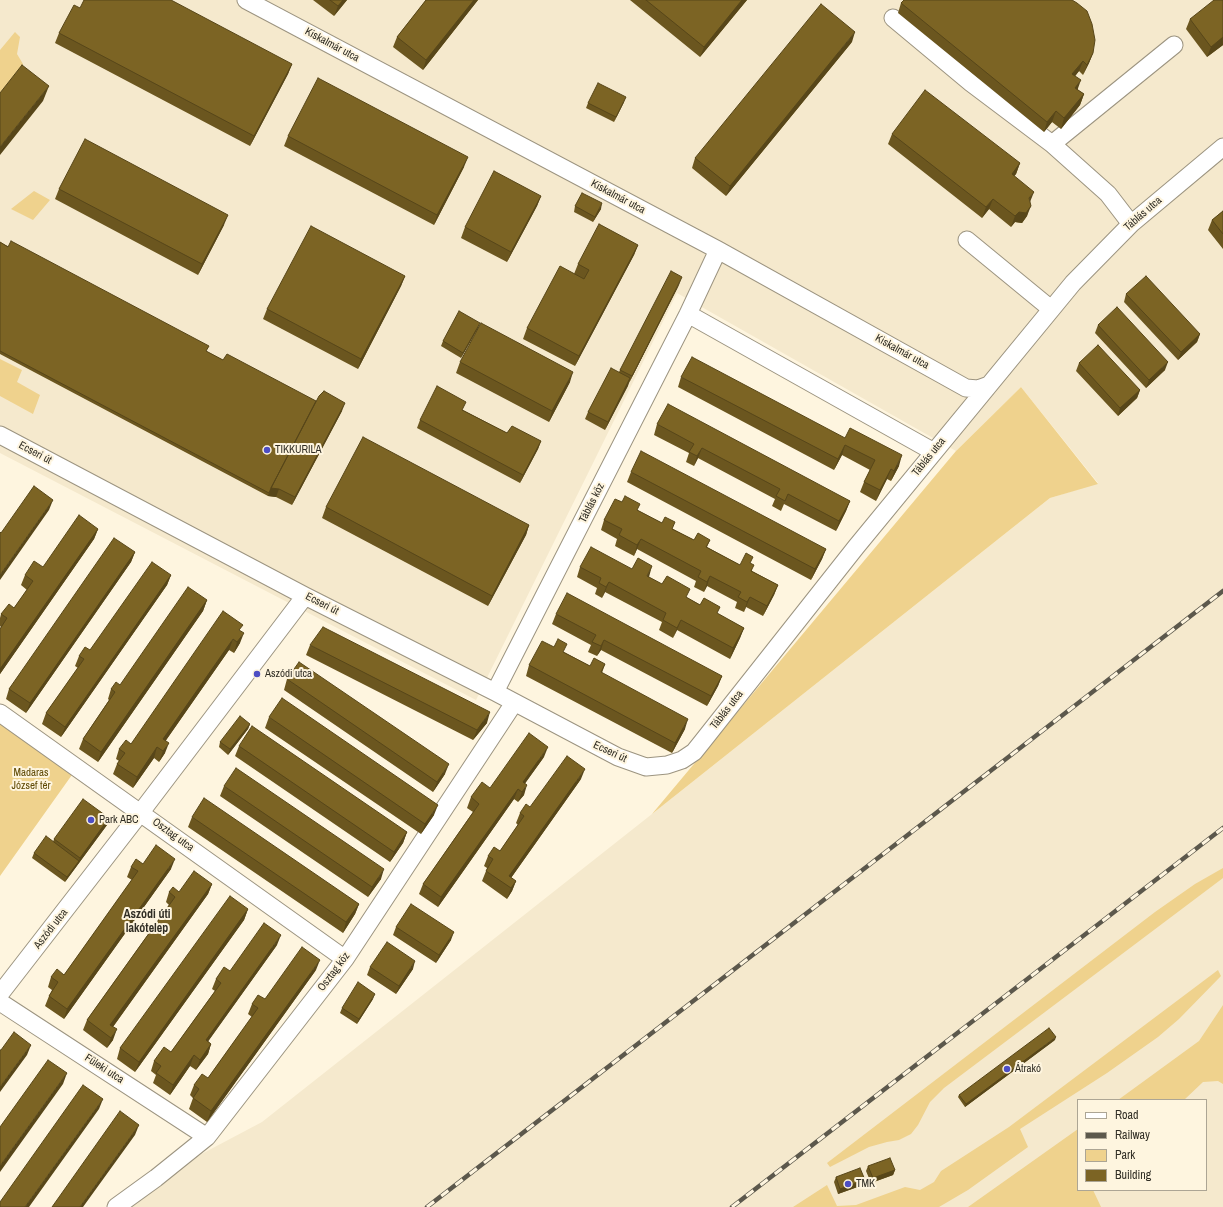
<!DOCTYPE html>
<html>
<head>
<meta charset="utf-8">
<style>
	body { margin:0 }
	#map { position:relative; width:1223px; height:1207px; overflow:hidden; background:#fef5df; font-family:"Archivo Narrow",sans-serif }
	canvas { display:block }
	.legend { position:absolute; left:1077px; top:1099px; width:130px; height:92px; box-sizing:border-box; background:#fef5df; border:1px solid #aca594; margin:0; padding:5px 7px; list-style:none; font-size:12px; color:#302d24 }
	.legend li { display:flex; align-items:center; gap:8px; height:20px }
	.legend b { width:20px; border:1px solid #aca594 }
</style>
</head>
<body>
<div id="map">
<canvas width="1223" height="1207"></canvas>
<ul class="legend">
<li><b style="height:5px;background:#fff"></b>Road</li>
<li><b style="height:5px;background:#5c584c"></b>Railway</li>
<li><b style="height:11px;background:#efd28d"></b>Park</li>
<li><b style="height:11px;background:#7c6424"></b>Building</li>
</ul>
</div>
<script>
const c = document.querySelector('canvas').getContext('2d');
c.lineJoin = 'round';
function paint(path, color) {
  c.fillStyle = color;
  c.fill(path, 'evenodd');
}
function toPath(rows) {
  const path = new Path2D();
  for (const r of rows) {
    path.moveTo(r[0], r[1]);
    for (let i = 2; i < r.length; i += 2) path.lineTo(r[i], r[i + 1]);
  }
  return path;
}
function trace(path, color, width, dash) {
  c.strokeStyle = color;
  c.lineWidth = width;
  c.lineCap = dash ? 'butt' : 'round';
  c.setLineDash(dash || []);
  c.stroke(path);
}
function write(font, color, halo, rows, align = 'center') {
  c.font = font + ' "Archivo Narrow",sans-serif';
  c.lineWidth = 4;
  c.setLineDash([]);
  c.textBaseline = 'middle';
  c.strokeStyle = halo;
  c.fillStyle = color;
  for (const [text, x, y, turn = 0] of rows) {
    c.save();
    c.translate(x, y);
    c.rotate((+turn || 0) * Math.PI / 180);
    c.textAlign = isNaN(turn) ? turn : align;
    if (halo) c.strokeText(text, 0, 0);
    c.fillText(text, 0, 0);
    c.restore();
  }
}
paint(toPath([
	[0,0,1223,0,1223,1207,129,1207,194,1158,262,1122,652,814,1050,498,1098,483,1021,387,956,451,677,293,476,700,0,453],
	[1078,1100,1206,1100,1206,1190,1078,1190]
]), '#f5e9cd');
paint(toPath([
	[15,32,20,37,17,54,23,64,0,93,0,50],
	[34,191,50,200,33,220,11,209],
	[0,359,22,370,17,382,40,395,33,414,0,396],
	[1021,387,1098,484,1050,498,652,814,956,451],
	[0,720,74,772,0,876],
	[1223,868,1223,878,944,1088,930,1102,918,1125,911,1134,899,1140,887,1142,869,1147,830,1167,827,1163,1155,912,1195,884],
	[1218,970,1221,976,1179,1019,1158,1037,1107,1073,1020,1129,1028,1147,968,1190,939,1207,793,1207,827,1185,837,1206,856,1205,905,1187,920,1190,934,1182,941,1171,1009,1127],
	[1223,1005,1223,1084,1218,1081,1203,1082,1184,1100,1118,1100,1199,1041],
	[1078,1129,1078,1190,1093,1190,1101,1207,968,1207]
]), '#efd28d');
const minor = toPath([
	[246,0,718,250,966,388,978,389,989,385],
	[893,18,971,83,1052,144,1108,194,1131,224],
	[1052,144,1174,45],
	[967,240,1051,309],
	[688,314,934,452],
	[0,435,305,596,495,692,618,757,646,767,667,765,682,760,694,752,702,742,856,547,1073,283,1131,224,1223,147],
	[495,692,688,314,718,250],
	[0,713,345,959],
	[0,994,141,812,305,596],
	[0,1002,207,1137],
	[116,1207,156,1178,207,1137,345,959,514,703]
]);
trace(minor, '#9c9480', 19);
trace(minor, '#fff', 17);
const rail = toPath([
	[427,1207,1223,591],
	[732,1207,1223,828]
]);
trace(rail, '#5c584c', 4.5);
trace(rail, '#fef5df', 3, [9]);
paint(toPath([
	[313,0,347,0,334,16],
	[426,0,478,0,423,70,393,47,397,37],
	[630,0,747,0,700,57],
	[1223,0,1223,45,1207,57,1186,29,1190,19],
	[901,3,1093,53,1089,63,1083,75,1079,71,1075,76,1078,90,1084,94,1080,105,1061,129,1052,122,1044,132,898,13],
	[80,8,292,64,288,74,250,146,55,43,59,33],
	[852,42,726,196,692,168,695,158],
	[624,102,614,122,586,108,588,103],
	[892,134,1020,163,1016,174,1014,176,1030,202,1027,216,1022,223,1015,222,1011,227,989,209,982,218,888,144],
	[288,136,464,167,434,225,284,146],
	[59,189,224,225,198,275,55,199],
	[541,196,537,206,507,262,461,238,465,227],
	[575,206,601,209,593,222,574,212],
	[1223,211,1223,249,1208,230,1212,220],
	[0,242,223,360,316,401,342,411,292,505,276,497,268,496,0,354],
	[638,245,634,255,575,366,523,339,527,328,574,274,578,264],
	[405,276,401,286,358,369,263,319,267,309],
	[679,285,605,430,585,419,588,412,619,372,620,370],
	[1126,294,1200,334,1197,342,1178,360,1124,302],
	[1098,325,1165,370,1146,388,1095,333],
	[478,328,461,358,441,346,443,341],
	[460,362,570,382,549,422,456,373],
	[1079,363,1140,390,1137,398,1118,416,1076,371],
	[681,377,899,466,891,481,887,479,876,501,860,492,864,482,870,470,842,455,834,470,678,387],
	[463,410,507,433,541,441,538,449,520,483,417,428,420,420],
	[657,424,850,501,846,511,836,531,784,504,781,511,772,506,775,499,698,458,694,466,686,462,689,453,654,435],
	[631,472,826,549,822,559,811,580,627,482],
	[622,502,694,540,710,540,707,547,740,565,751,564,752,571,778,585,774,595,763,616,746,607,744,612,735,608,737,602,707,586,704,592,694,587,696,581,637,549,634,556,615,546,617,539,601,530,604,520],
	[326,507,529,525,526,535,488,606,322,518],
	[98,529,94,539,0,674,0,629,1,627,0,626,0,618,1,614,14,608,27,590,21,585,25,575,43,567],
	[135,552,131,562,26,713,6,699,9,689],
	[580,567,648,577,744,628,740,638,730,659,677,630,673,638,659,630,662,622,605,592,602,598,595,594,597,588,577,577],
	[171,575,167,585,61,737,42,724,46,713,78,668,75,666,79,656,90,650],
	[207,600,203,611,98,762,79,749,83,739,109,700,108,699,111,689,120,685],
	[556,614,722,676,718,686,707,706,601,650,597,656,588,652,591,645,552,624],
	[241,631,240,643,234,653,229,650,166,740,165,753,159,762,154,758,133,788,113,774,117,764,119,761,116,759,119,749,131,744],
	[310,645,487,723,473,740,306,655],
	[564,652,590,666,605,664,602,673,685,729,672,753,526,676,529,665],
	[287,679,445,774,433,792,284,690],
	[269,717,434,815,421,834,265,728],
	[250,724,248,729,228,755,219,747,220,742],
	[239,746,407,832,403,843,390,862,235,756],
	[544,757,525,783,524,795,518,802,514,799,438,907,419,894,423,884,473,812,467,808,471,797,490,788],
	[581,779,511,878,516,881,512,891,507,899,482,881,486,871,487,868,484,866,488,856,500,851,518,825,516,823,520,813],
	[224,786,381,879,368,897,220,796],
	[192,817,359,904,355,914,343,933,188,827],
	[109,818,107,825,65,882,32,858,34,853,53,842,54,839],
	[143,864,171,869,64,1019,45,1006,49,996,52,990,48,987,51,977,64,975,132,880,127,877,131,867],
	[212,884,208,894,113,1027,113,1040,107,1048,83,1030,87,1020,169,905,166,902,169,892,179,892],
	[248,909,244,920,135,1072,117,1059,120,1048],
	[396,927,451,940,436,963,393,935],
	[277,945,208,1041,211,1044,208,1054,196,1070,190,1066,170,1095,153,1083,156,1075,151,1071,154,1061,171,1052,215,991,212,989,216,979],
	[370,967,413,969,396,994,367,975],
	[316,970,207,1122,189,1109,193,1098,190,1095,194,1085,208,1078,252,1017,248,1014,252,1004,265,999],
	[373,999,357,1024,340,1013,342,1008],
	[1055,1040,965,1107,958,1097,959,1095],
	[868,1166,895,1170,893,1175,871,1183,866,1171],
	[836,1177,865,1180,863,1185,838,1194,834,1182]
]), '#6b561f');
paint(toPath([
	[343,0,347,0,334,16,338,6],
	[474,0,478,0,423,70,426,60],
	[742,0,747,0,700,57,704,47],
	[855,32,852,42,726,196,730,186],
	[1223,37,1223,45,1207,57,1211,47],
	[1093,53,1089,63,1083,75,1087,65],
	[1083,61,1079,71,1069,84,1072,74],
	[292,64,288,74,250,146,254,136],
	[1081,80,1077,91,1075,88],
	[49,86,43,101,0,155,0,147],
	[1084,94,1080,105,1061,129,1064,118],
	[626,97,624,102,614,122,616,117],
	[1056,111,1052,122,1044,132,1047,122],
	[468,157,464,167,434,225,437,215],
	[1020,163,1016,174,1008,184,1012,174],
	[1034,192,1030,202,1029,198],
	[541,196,537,206,507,262,511,252],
	[993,199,989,209,982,218,986,207],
	[602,203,601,209,593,222,595,217],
	[1031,206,1027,216,1022,223,1015,222,1011,227,1015,216,1019,212],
	[228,215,224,225,198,275,202,264],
	[638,245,634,255,575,366,579,356],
	[405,276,401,286,358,369,361,359],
	[682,277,679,285,629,383,632,376],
	[480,323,478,328,461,358,463,353],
	[1200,334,1197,342,1178,360,1181,352],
	[1168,362,1165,370,1146,388,1149,380],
	[573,372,570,382,549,422,552,411],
	[630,378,628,386,605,430,608,422],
	[1140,390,1137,398,1118,416,1120,408],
	[345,403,342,411,292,505,295,497],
	[541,441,538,449,520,483,523,475],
	[845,445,842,455,834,470,838,459],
	[702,448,698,458,694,466,697,456],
	[902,455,899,466,891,481,894,471],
	[891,469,887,479,876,501,880,490],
	[271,488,279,489,276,497,268,496],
	[53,500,49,510,0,580,0,575],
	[850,501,846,511,836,531,839,521],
	[529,525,526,535,488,606,492,596],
	[98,529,94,539,0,674,0,669],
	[641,539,637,549,634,556,637,545],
	[826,549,822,559,811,580,815,569],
	[135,552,131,562,26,713,30,703],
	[652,566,649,577,643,587,647,576],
	[171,575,167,585,61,737,65,727],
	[710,576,707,586,704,592,707,582],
	[609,582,605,592,602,598,606,587],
	[778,585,774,595,763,616,767,606],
	[750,597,744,612,747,602],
	[207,600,203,611,98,762,101,752],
	[681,620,677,630,673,638,677,628],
	[744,628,740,638,730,659,733,648],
	[244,633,240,643,234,653,237,642],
	[233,639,229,650,160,749,163,739],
	[604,640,601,650,597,656,601,646],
	[722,676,718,686,707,706,711,696],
	[490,712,487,723,473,740,477,730],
	[688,719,685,729,672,753,675,743],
	[250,724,248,729,228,755,230,749],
	[169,743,165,753,159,762,163,751],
	[157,747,154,758,133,788,137,777],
	[548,747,544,757,519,792,523,782],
	[449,764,445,774,433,792,437,782],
	[585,769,581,779,506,885,509,876],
	[527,785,524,795,518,802,522,792],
	[518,789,514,799,438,907,441,897],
	[438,805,434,815,421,834,425,824],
	[109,818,107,825,65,882,67,877,79,861,80,858],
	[407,832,403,843,390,862,394,852],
	[175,859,171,869,64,1019,67,1009],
	[384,869,381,879,368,897,372,887],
	[516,881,512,891,507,899,511,888],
	[212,884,208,894,107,1035,110,1025],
	[359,904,355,914,343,933,346,922],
	[248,909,244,920,135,1072,139,1062],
	[454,932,451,940,436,963,439,955],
	[281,935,277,945,202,1050,206,1040],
	[320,960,316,970,207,1122,211,1111],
	[415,961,413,969,396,994,399,986],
	[375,994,373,999,357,1024,359,1019],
	[117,1029,113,1040,107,1048,111,1038],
	[1056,1037,1055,1040,965,1107,966,1104],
	[211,1044,208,1054,196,1070,200,1060],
	[31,1045,27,1055,0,1092,0,1087],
	[194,1055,190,1066,170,1095,173,1085],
	[67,1073,63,1084,0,1172,0,1166],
	[103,1099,99,1109,29,1207,25,1207],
	[139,1125,135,1135,83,1207,80,1207],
	[895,1170,893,1175,871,1183,873,1178],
	[865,1180,863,1185,838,1194,840,1189]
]), '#574619');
const building = toPath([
	[84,0,171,0,292,64,254,136,59,33,74,5,80,8,84,0],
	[330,0,343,0,338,6,330,0],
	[426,0,474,0,426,60,397,37,426,0],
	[646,0,742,0,704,47,646,0],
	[904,0,1072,0,1077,3,1087,11,1092,24,1095,40,1093,53,1087,65,1083,61,1072,74,1081,80,1075,88,1084,94,1064,118,1056,111,1047,122,901,3,904,0],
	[1214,0,1223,0,1223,37,1211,47,1190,19,1214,0],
	[821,4,855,32,730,186,695,158,821,4],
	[22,65,49,86,0,147,0,93,22,65],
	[318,78,468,157,437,215,288,136,318,78],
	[598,83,626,97,616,117,588,103,598,83],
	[925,90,1020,163,1012,174,1034,192,1029,198,1031,206,1026,213,1019,212,1015,216,993,199,986,207,892,134,925,90],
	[85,139,228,215,202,264,59,189,85,139],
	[494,171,541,196,511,252,465,227,494,171],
	[582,193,602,203,595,217,575,206,582,193],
	[1223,211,1223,234,1212,220,1223,211],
	[599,224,638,245,579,356,527,328,560,266,584,279,589,270,578,264,599,224],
	[311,226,405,276,361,359,267,309,311,226],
	[11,241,209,346,206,351,223,360,227,354,316,401,271,488,269,493,0,351,0,242,8,247,11,241],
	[671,271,682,277,632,376,620,370,671,271],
	[1146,276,1200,334,1181,352,1126,294,1146,276],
	[1117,307,1168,362,1149,380,1098,325,1117,307],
	[459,311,480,323,463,353,443,341,459,311],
	[481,323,573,372,552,411,460,362,481,323],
	[1098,345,1140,390,1120,408,1079,363,1098,345],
	[692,357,845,438,850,428,902,455,894,471,891,469,880,490,864,482,875,460,845,445,838,459,681,377,692,357],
	[611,368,630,378,608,422,588,412,611,368],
	[437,386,466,402,462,410,507,433,512,426,541,441,523,475,420,420,437,386],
	[324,391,345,403,295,497,279,489,271,488,319,396,324,391],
	[668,404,850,501,839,521,788,494,785,501,776,496,780,489,702,448,697,456,689,452,694,444,657,424,668,404],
	[363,437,529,525,492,596,326,507,363,437],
	[641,451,826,549,815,569,631,472,641,451],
	[34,486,53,500,0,575,0,532,1,533,34,486],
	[625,496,640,504,637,510,662,523,665,517,675,522,672,529,694,540,698,533,710,540,706,547,740,565,746,553,753,557,750,563,754,565,751,571,778,585,767,606,750,597,747,602,738,597,741,592,710,576,707,582,698,577,701,571,641,539,637,545,619,535,622,529,604,520,615,499,622,502,625,496],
	[79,515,98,529,0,669,0,629,7,618,1,614,9,604,14,608,33,581,25,575,34,561,43,567,79,515],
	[114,538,135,552,30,703,9,689,114,538],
	[591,547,632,569,638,558,652,566,647,576,662,584,667,576,690,589,686,597,700,605,704,598,720,607,717,613,744,628,733,648,681,620,677,628,663,620,666,613,609,582,606,587,599,583,601,578,580,567,591,547],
	[152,562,171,575,65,727,46,713,84,659,79,656,85,647,90,650,152,562],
	[188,587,207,600,101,752,83,739,115,692,111,689,116,682,120,685,188,587],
	[567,593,722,676,711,696,604,640,601,646,592,642,596,635,556,614,567,593],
	[223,611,243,625,239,630,244,633,237,642,233,639,163,739,169,743,163,751,157,747,137,777,117,764,125,753,119,749,126,740,131,744,223,611],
	[323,627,490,712,477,730,310,645,323,627],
	[558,639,567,644,563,652,590,666,594,658,605,664,601,672,688,719,675,743,529,665,542,641,554,647,558,639],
	[299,662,449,764,437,782,287,679,299,662],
	[282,698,438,805,425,824,269,717,282,698],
	[240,716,250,724,230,749,220,742,240,716],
	[252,726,407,832,394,852,239,746,252,726],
	[529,733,548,747,523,782,527,785,522,792,518,789,441,897,423,884,479,804,471,797,482,782,490,788,529,733],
	[567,756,585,769,509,876,516,881,511,888,486,871,493,859,488,856,494,847,500,851,524,816,520,813,526,804,530,807,567,756],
	[236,768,384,869,372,887,224,786,236,768],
	[204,798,359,904,346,922,192,817,204,798],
	[83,799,109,818,80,858,54,839,83,799],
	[46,836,79,861,67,877,34,853,46,836],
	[156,845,175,859,67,1009,49,996,58,982,51,977,57,969,64,975,138,871,131,867,136,859,143,864,156,845],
	[194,871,212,884,110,1025,117,1029,111,1038,87,1020,175,897,169,892,173,887,179,892,194,871],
	[230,896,248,909,139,1062,120,1048,230,896],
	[411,904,454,932,439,955,396,927,411,904],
	[264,923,281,935,206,1040,211,1044,200,1060,194,1055,173,1085,156,1073,161,1066,154,1061,164,1047,171,1052,221,983,216,979,224,967,230,971,264,923],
	[387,942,415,961,399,986,370,967,387,942],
	[302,947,320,960,211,1111,193,1098,199,1089,194,1085,202,1074,208,1078,258,1008,252,1004,258,995,265,999,302,947],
	[358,982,375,994,359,1019,342,1008,358,982],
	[1049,1028,1056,1037,966,1104,959,1095,1049,1028],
	[14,1032,31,1045,0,1087,0,1050,1,1050,14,1032],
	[48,1060,67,1073,0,1166,0,1127,48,1060],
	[83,1085,103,1099,25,1207,0,1207,0,1202,83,1085],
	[120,1111,139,1125,80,1207,52,1207,120,1111],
	[890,1158,895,1170,873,1178,868,1166,890,1158],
	[860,1168,865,1180,840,1189,836,1177,860,1168]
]);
paint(building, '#7c6424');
trace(building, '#574619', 1);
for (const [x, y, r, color] of [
	[267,450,4,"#4d4ec4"],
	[257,674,4,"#4d4ec4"],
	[91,820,4,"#4d4ec4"],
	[1007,1069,4,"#4d4ec4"],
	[848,1184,4,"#4d4ec4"]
]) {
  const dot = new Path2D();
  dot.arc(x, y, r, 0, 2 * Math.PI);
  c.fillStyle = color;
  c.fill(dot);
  trace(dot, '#fef5df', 1.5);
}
write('11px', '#302d24', '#fef5df', [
	["Kiskalmár utca",332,45,28],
	["Kiskalmár utca",618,197,28],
	["Táblás utca",1143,214,-41],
	["Kiskalmár utca",902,352,29],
	["Ecseri út",35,453,28],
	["Táblás utca",929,457,-51],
	["Táblás köz",592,503,-63],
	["Ecseri út",322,604,27],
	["Táblás utca",727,710,-52],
	["Ecseri út",610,752,25],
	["Osztag utca",173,835,36],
	["Aszódi utca",51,929,-52],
	["Osztag köz",334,972,-53],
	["Füleki utca",104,1069,33]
]);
write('11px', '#302d24', '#fef5df', [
	["TIKKURILA",275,450],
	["Aszódi utca",265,674],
	["Park ABC",99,820],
	["Átrakó",1015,1069],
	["TMK",856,1184]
], 'left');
write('11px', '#5f4904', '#fef5df', [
	["Madaras",31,773],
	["József tér",31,786]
]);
write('bold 12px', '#302d24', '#fef5df', [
	["Aszódi úti",147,915],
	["lakótelep",147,929]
]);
</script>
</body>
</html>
